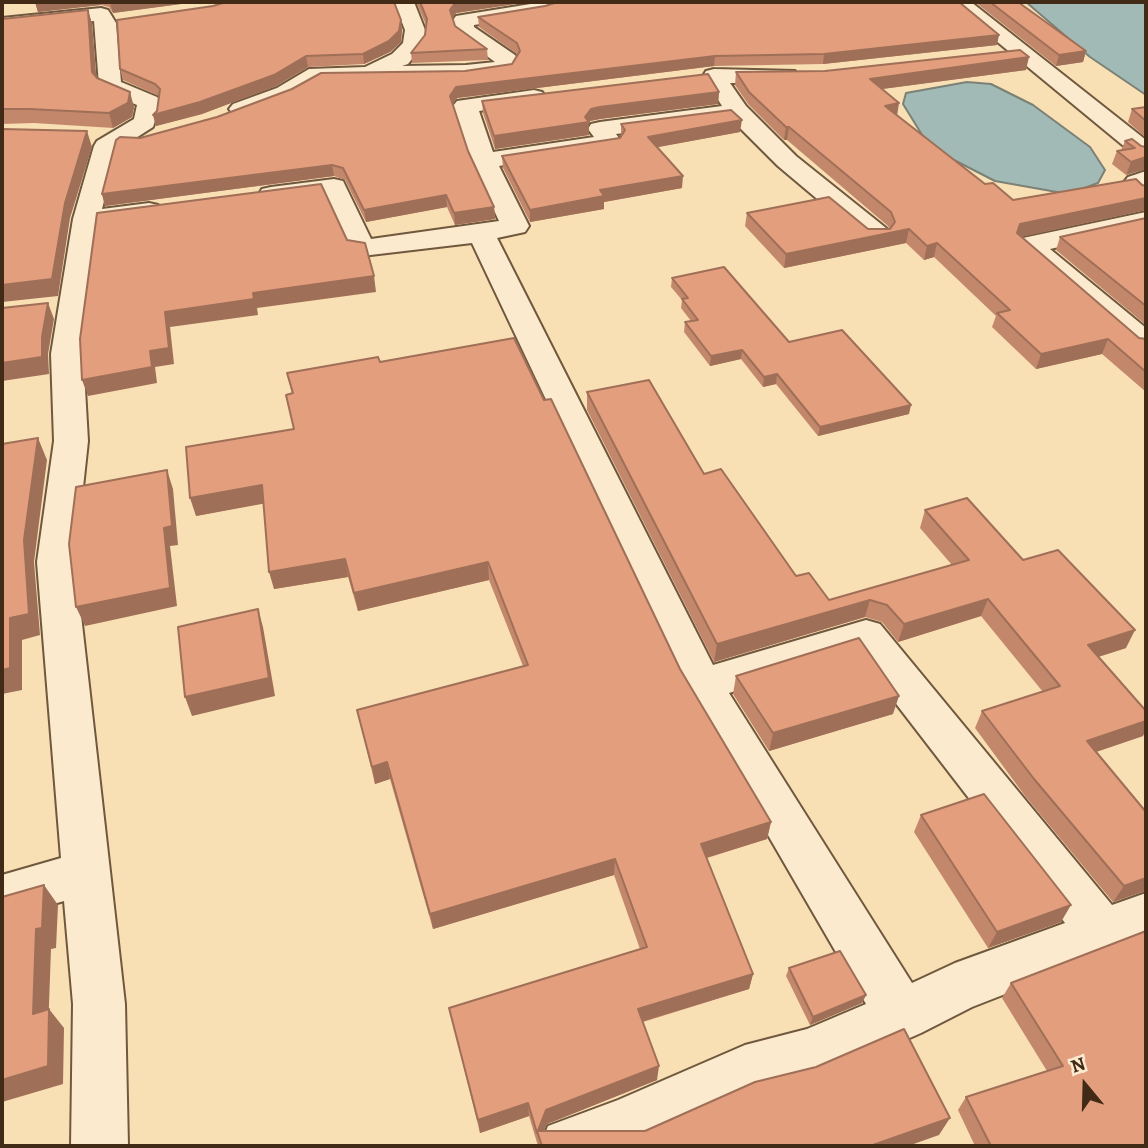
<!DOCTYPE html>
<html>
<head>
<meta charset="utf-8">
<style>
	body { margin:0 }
	#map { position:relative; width:1148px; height:1148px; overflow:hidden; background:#f9dfb4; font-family:Alegreya,serif }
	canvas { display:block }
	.frame { position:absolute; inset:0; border:4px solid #412b16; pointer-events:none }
	.north { position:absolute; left:1050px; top:1050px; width:70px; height:70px; -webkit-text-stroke:5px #fbeace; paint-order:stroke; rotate:341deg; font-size:19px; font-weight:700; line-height:28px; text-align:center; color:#412b16 }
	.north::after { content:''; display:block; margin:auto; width:24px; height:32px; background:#412b16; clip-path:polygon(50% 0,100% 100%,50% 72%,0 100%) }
</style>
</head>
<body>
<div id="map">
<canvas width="1148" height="1148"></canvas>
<div class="frame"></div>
<div class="north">N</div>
</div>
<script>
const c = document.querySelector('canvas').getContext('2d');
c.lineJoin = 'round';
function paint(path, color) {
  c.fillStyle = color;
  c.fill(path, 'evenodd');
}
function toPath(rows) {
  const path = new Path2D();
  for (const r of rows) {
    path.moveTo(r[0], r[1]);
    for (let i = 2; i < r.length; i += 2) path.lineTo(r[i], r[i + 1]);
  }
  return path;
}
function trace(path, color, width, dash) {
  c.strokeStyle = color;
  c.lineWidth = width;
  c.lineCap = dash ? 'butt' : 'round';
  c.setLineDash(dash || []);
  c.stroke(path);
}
const water = toPath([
	[1026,2,1146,2,1146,95,1090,57,1026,2],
	[967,82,991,84,1033,105,1090,147,1105,170,1098,183,1068,194,995,181,950,158,924,138,903,104,906,93,967,82]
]);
paint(water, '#a1bab6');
trace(water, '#7b8176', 2);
const street = toPath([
	[394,2,414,2,425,30,424,44,408,64,402,66,466,65,495,62,457,34,453,20,456,16,543,2,571,2,568,6,544,14,474,25,474,27,515,55,518,60,512,72,466,79,322,81,293,98,249,114,233,114,229,109,233,104,277,88,309,69,365,67,392,54,403,43,405,30,394,2],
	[949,2,971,2,1146,140,1146,159,1137,157,949,2],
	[101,8,108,10,116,23,121,82,157,97,161,102,153,127,117,150,102,209,149,203,158,205,162,211,158,217,149,219,99,225,83,354,88,441,75,562,125,1004,128,1146,71,1146,73,1004,64,901,2,919,2,875,61,858,37,562,54,441,51,354,73,219,94,146,97,141,134,119,137,105,102,90,99,85,94,21,2,30,2,18,101,8],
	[714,69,795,71,798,76,795,81,787,83,730,83,746,106,796,156,886,228,890,234,886,240,876,242,866,240,778,166,731,119,616,134,622,142,619,147,499,166,529,226,525,232,497,238,713,665,866,620,880,624,1112,905,1146,893,1146,939,972,1007,921,1033,808,1083,749,1098,642,1146,540,1146,548,1126,618,1100,745,1045,807,1029,866,1004,681,685,472,243,362,256,352,254,348,248,325,196,271,203,262,201,258,195,262,189,271,187,334,179,343,181,371,239,499,221,471,161,453,106,457,101,534,90,542,92,546,97,542,102,479,111,493,152,594,137,588,129,591,124,600,122,722,106,703,76,706,71,714,69],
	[857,653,1065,923,955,963,912,983,729,693,857,653],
	[1146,171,1146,198,1137,196,1124,182,1128,177,1146,171],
	[1146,212,1146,228,1050,249,1146,328,1146,352,1135,350,1014,245,1018,239,1146,212]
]);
trace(street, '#6f583e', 4);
paint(street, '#fbeace');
paint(toPath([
	[35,2,196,2,113,13,109,7,101,5,38,12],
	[416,2,528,2,456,13,452,18,455,26,487,49,488,60,412,63,411,53,425,35,426,25],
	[975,2,1018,2,1086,51,1083,62,1056,66],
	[213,6,402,30,401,42,390,52,364,64,308,67,276,86,202,114,156,126,153,115,157,111,159,96,123,80,120,69],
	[545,6,997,45,823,64,714,66,457,98,452,104,468,151,494,207,495,219,455,225,447,207,366,222,345,180,334,176,105,206,102,194,140,138,465,71,512,64,517,54,479,27,478,17],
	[88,10,92,24,96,77,134,107,132,117,113,128,34,123,2,124,2,19],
	[1026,70,882,89,897,115,985,184,1013,200,1142,185,1146,186,1146,210,1020,237,1139,338,1146,339,1146,392,1102,354,1036,369,992,327,996,316,934,257,924,260,906,243,784,268,745,226,747,213,868,229,889,229,888,226,787,140,784,140,748,104,735,85,736,72],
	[719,92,718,104,600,119,590,121,589,123,589,135,495,149,483,113,482,101],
	[1146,107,1146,138,1128,122,1132,109],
	[621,124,740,132,657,147,682,188,604,202,604,209,530,222,503,168,502,156,620,138,621,136],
	[1125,141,1141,146,1126,175,1112,164,1117,151,1121,150],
	[1146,218,1146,325,1056,250,1060,237],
	[672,278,789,342,909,414,818,436,776,384,763,387,741,359,710,366,684,332,685,322,691,321,681,308,682,300,671,287],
	[380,362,544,400,680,669,771,822,767,839,707,858,753,974,749,989,643,1022,657,1080,547,1124,544,1131,939,1135,538,1146,529,1116,480,1133,449,1008,640,949,614,875,433,929,390,779,375,784,357,710,523,666,489,580,358,611,348,577,274,589,263,503,196,516,294,429,292,394,287,373],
	[587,392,704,474,796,576,829,600,952,565,920,528,925,510,1023,560,1126,648,1098,657,1143,736,1096,752,1146,812,1146,891,1145,891,1113,902,1025,796,975,728,982,711,1043,692,981,616,898,642,882,622,865,617,714,662,587,410],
	[736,676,893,714,769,751,733,694],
	[921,815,1061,922,988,948,914,832],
	[789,968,866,995,862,1003,810,1025,786,976],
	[1011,983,1146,1146,975,1146,958,1110,966,1097,1047,1071,1002,998]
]), '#c3886c');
paint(toPath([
	[35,2,100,2,101,5,38,12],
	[120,2,196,2,113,13,110,3],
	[464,2,528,2,456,13,450,21,450,10,455,3],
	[88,10,92,24,97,86,92,72],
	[401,20,402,30,401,42,390,52,364,64,363,54],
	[999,35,997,45,823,64,824,54],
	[1086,51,1083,62,1056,66,1059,55],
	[306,56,308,67,276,86,202,114,156,126,153,115],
	[715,56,714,66,457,98,451,107,450,96,456,87],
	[1029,57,1026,70,867,91,870,79],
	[130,92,134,107,132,117,113,128,109,113],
	[719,92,718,104,600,119,590,121,589,123,589,135,495,149,494,136,585,117,591,109],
	[899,103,897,116,885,106],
	[742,120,740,132,648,149,648,137],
	[786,127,789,127,787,140,784,140],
	[87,131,92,147,70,218,58,296,2,302,2,285,65,203],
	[1146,157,1146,169,1126,175,1131,162],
	[332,165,334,176,105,206,102,194],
	[683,176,682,188,604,202,604,209,530,222,530,210,600,190],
	[446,195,447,207,366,222,364,210],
	[1146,198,1146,210,1016,238,1012,247,1020,224],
	[494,207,495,219,455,225,454,213],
	[909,229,906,243,784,268,786,254],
	[937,243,934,257,924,260,927,246],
	[374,276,376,292,257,308,258,315,170,327,174,364,155,367,157,383,88,396,82,380,150,351,165,312,253,293],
	[48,303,54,319,48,354,49,374,2,381,2,363,42,337],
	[1108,339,1102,354,1036,369,1041,354],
	[742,350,741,359,710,366,711,356],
	[777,374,776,384,763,387,764,377],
	[911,405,909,414,818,436,820,427],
	[38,438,47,460,34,562,40,635,22,640,22,690,2,694,2,670,24,540],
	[167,470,173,489,178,545,170,546,177,606,85,626,76,607],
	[262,485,267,503,196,516,190,498],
	[345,559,348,577,274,589,269,572],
	[488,562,489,580,358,611,354,593],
	[988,599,981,616,898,642,904,624],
	[870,600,865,617,714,662,717,644],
	[258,609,263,627,275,696,192,716,185,697],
	[1135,630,1126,648,1079,663,1088,645],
	[899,696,893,714,769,751,773,733],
	[1146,721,1146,730,1143,736,1078,758,1087,741],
	[387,762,390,779,375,784,372,767],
	[771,822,767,839,699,860,701,844],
	[615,859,614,875,433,929,430,914],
	[1146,878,1146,889,1145,891,1113,902,1124,886],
	[44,885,58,905,56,948,51,949,48,1032,33,1014,36,929],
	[1071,905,1061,922,988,948,997,932],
	[753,974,749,989,637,1023,638,1009],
	[866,995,862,1003,810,1025,813,1017],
	[49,1009,64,1028,63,1084,2,1102,2,1080],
	[659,1066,657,1080,547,1124,540,1140,537,1132,546,1110],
	[528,1103,529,1116,480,1133,478,1120],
	[950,1118,939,1135,908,1146,870,1146]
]), '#9f6f58');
const building = toPath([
	[226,2,394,2,401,20,399,31,389,41,363,54,306,56,274,75,200,102,153,115,157,111,160,89,155,84,120,69,117,20,213,6,226,2],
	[420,2,464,2,455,3,450,10,455,26,487,49,411,53,425,35,427,19,420,2],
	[558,2,959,2,999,35,824,54,715,56,456,87,450,96,468,151,494,207,454,213,446,195,364,210,343,168,332,165,102,194,116,140,120,137,140,138,217,117,292,89,321,73,465,71,512,64,520,51,517,43,478,17,545,6,558,2],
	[990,2,1018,2,1086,51,1059,55,990,2],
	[88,10,92,72,97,78,130,92,128,103,109,113,29,109,2,109,2,19,88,10],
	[1020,50,1029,57,870,79,899,103,885,106,985,184,993,183,1013,200,1136,179,1142,185,1146,186,1146,198,1020,224,1017,233,1139,338,1146,339,1146,372,1108,339,1041,354,997,313,1010,310,937,243,927,246,909,229,786,254,747,213,829,197,868,229,890,229,895,222,891,212,789,127,786,127,749,92,736,72,825,71,1020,50],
	[708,74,719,92,600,107,591,109,585,117,589,122,494,136,482,101,708,74],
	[1146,107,1146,121,1132,109,1146,107],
	[731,110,742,120,648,137,683,176,600,190,604,196,530,210,502,156,620,138,625,130,621,124,731,110],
	[2,129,87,131,65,203,52,279,2,285,2,129],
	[1132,139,1141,146,1146,147,1146,157,1131,162,1117,151,1135,148,1125,141,1132,139],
	[321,184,347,240,365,243,374,276,253,293,254,299,165,312,169,348,150,351,152,367,82,380,80,339,97,213,321,184],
	[1146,218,1146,306,1060,237,1146,218],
	[724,267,789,342,842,330,911,405,820,427,777,374,764,377,742,350,711,356,685,322,698,320,682,299,688,298,672,278,724,267],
	[48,303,42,337,42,357,2,363,2,308,48,303],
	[514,338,544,400,551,399,680,669,771,822,701,844,753,974,638,1009,659,1066,546,1110,537,1133,528,1103,478,1120,449,1008,647,947,615,859,430,914,387,762,372,767,357,710,528,665,488,562,354,593,345,559,269,572,262,485,190,498,186,447,294,429,286,395,293,393,287,373,378,357,380,362,514,338],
	[649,380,704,474,721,469,796,576,809,573,829,600,969,560,925,510,967,498,1023,560,1058,550,1135,630,1088,645,1146,711,1146,721,1087,741,1146,812,1146,878,1124,886,1034,779,982,711,1060,686,988,599,904,624,887,605,870,600,717,644,587,392,649,380],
	[38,438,24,540,29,614,10,618,10,668,2,670,2,444,38,438],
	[167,470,172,526,164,528,170,588,76,607,69,544,76,487,167,470],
	[258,609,269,678,185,697,178,627,258,609],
	[859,638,899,696,773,733,736,676,859,638],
	[984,794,1071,905,997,932,921,815,984,794],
	[44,885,42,928,36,929,33,1014,49,1009,48,1066,2,1080,2,897,44,885],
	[1146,931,1146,1146,991,1146,966,1097,1063,1066,1011,983,1146,931],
	[840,951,866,995,813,1017,789,968,840,951],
	[904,1029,950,1118,870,1146,542,1146,537,1131,645,1131,755,1082,816,1067,904,1029]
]);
paint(building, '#e39e7d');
trace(building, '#9f6f58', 2);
</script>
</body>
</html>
